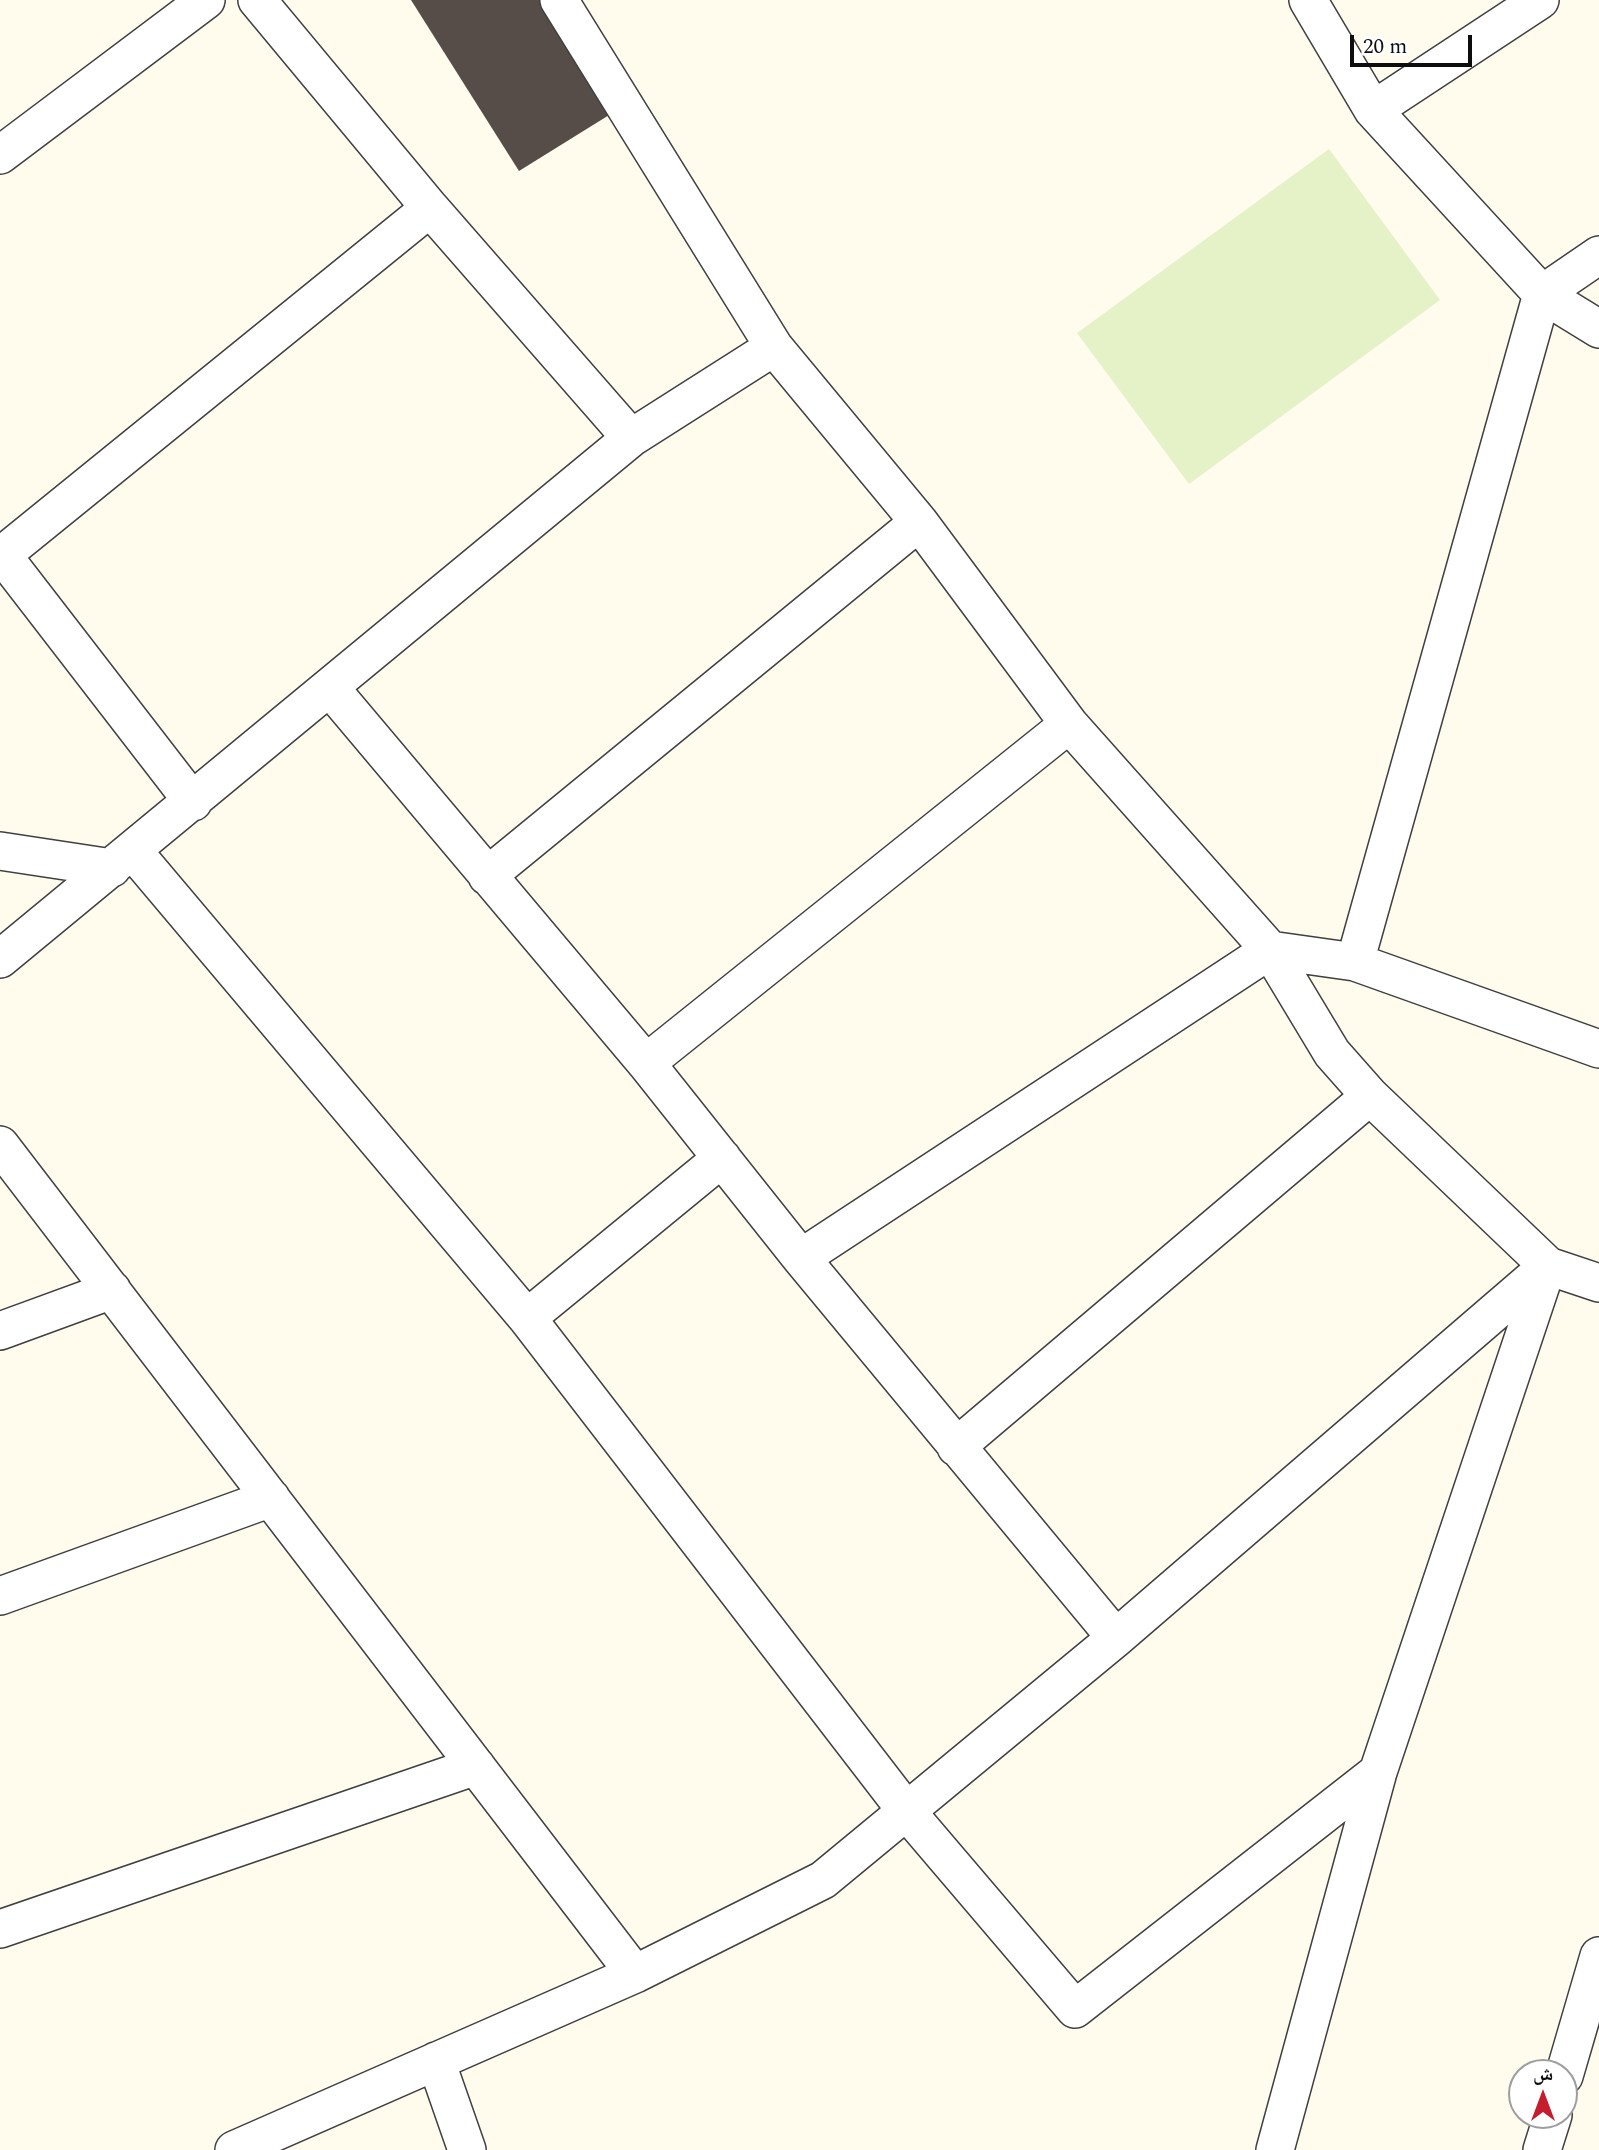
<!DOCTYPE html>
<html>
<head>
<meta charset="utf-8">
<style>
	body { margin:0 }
	#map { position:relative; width:1599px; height:2150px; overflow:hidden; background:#fffbed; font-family:Spectral,"Noto Naskh Arabic",serif }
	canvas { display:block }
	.north { position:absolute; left:1508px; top:2059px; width:70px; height:70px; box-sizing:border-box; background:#fff; border:2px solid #9e9e9e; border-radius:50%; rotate:0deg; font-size:19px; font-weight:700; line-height:28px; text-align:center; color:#0d0d0d }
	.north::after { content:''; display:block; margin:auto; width:24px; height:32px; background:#c51d2d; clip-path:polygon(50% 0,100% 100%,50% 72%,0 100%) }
	.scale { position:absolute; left:1350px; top:35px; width:122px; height:32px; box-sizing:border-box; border:4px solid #0d0d0d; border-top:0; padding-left:9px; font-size:21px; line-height:24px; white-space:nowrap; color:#0d0d0d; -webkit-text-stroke:5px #fff; paint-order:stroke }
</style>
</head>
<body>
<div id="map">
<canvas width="1599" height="2150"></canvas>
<div class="north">ش</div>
<div class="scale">20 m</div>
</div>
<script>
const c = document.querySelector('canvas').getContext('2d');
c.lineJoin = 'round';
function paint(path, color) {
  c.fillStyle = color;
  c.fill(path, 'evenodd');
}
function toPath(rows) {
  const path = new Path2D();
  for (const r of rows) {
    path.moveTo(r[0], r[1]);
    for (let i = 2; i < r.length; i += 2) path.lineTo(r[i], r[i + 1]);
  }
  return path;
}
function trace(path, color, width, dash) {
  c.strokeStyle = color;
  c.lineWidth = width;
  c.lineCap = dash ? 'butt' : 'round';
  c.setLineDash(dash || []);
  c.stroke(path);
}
paint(toPath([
	[1329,149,1440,300,1189,484,1077,333]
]), '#e5f2c7');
paint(toPath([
	[411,0,543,0,614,112,519,171]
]), '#564d49');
const street = toPath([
	[257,0,430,208,631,438],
	[559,0,774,347,919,522,1069,724,1270,950,1332,1053,1370,1096,1548,1266,1599,1283],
	[1308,0,1373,110,1542,294,1599,329],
	[1373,110,1540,0],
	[0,155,206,0],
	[0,552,193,802],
	[1,556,430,208],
	[331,689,646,1063,801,1258,1116,1638],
	[0,851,112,868],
	[133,851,527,1318,908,1813,1075,2009,1378,1772],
	[487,876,919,522],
	[0,959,631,438,774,347],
	[1355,962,1542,294,1599,255],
	[646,1063,1069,724],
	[0,1145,635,1974],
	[801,1258,1270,950,1355,962,1599,1049],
	[527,1318,722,1158],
	[0,1331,112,1290],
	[956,1447,1370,1096],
	[0,1596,271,1498],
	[0,1929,476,1766],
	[436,2061,467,2150],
	[1564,2076,1599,1956],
	[234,2150,635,1974,823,1880,1116,1638,1548,1266],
	[1275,2150,1378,1772,1547,1267],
	[1542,2150,1553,2115]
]);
trace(street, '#404040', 40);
trace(street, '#fff', 37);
</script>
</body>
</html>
